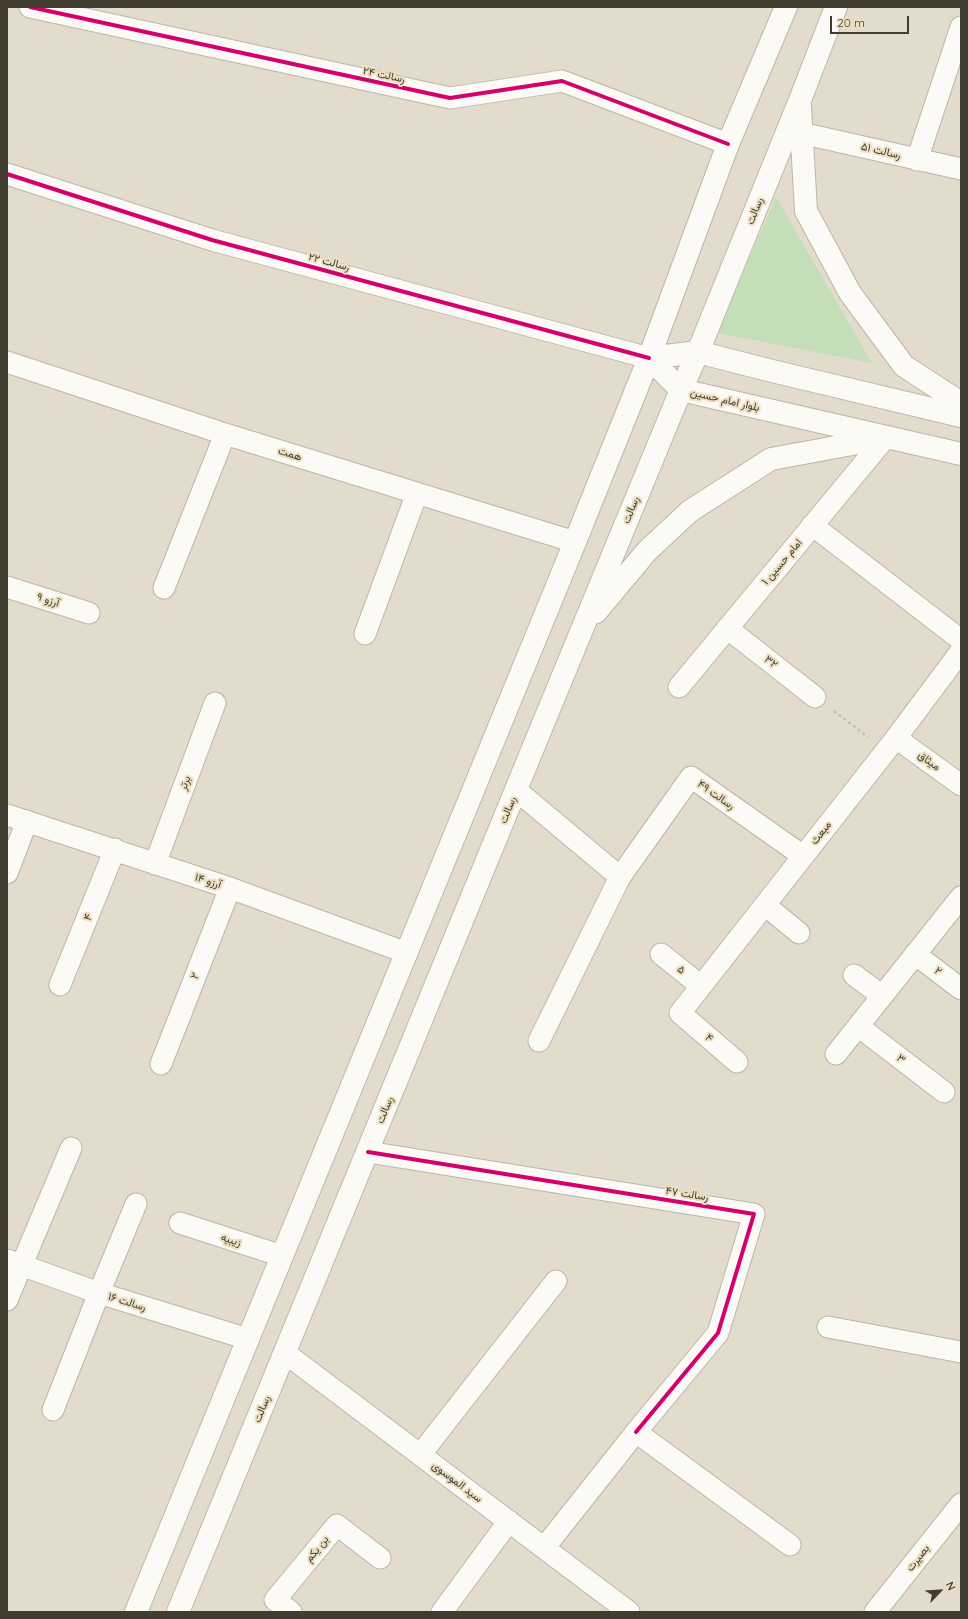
<!DOCTYPE html>
<html>
<head>
<meta charset="utf-8">
<style>
	body { margin:0 }
	#map { position:relative; width:968px; height:1619px; overflow:hidden; background:#e3dccc; font-family:Quicksand,sans-serif }
	canvas { display:block }
	.frame { position:absolute; inset:0; border:8px solid #413c30; pointer-events:none }
	.north { position:absolute; left:920px; top:1571px; width:40px; height:40px; -webkit-text-stroke:3px #ede0c2; paint-order:stroke; rotate:65deg; font-size:11px; font-weight:700; line-height:16px; text-align:center; color:#413c30 }
	.north::after { content:''; display:block; margin:auto; width:14px; height:18px; background:#413c30; clip-path:polygon(50% 0,100% 100%,50% 72%,0 100%) }
	.scale { position:absolute; left:830px; top:16px; width:79px; height:18px; box-sizing:border-box; border:2px solid #413c30; border-top:0; padding-left:5px; font-size:12px; line-height:14px; white-space:nowrap; color:#413c30; -webkit-text-stroke:3px #ede0c2; paint-order:stroke }
</style>
</head>
<body>
<div id="map">
<canvas width="968" height="1619"></canvas>
<div class="frame"></div>
<div class="north">N</div>
<div class="scale">20 m</div>
</div>
<script>
const c = document.querySelector('canvas').getContext('2d');
c.lineJoin = 'round';
function paint(path, color) {
  c.fillStyle = color;
  c.fill(path, 'evenodd');
}
function toPath(rows) {
  const path = new Path2D();
  for (const r of rows) {
    path.moveTo(r[0], r[1]);
    for (let i = 2; i < r.length; i += 2) path.lineTo(r[i], r[i + 1]);
  }
  return path;
}
function trace(path, color, width, dash) {
  c.strokeStyle = color;
  c.lineWidth = width;
  c.lineCap = dash ? 'butt' : 'round';
  c.setLineDash(dash || []);
  c.stroke(path);
}
function write(font, color, halo, rows, align = 'center') {
  c.font = font + ' Quicksand,Vazirmatn,sans-serif';
  c.lineWidth = 4;
  c.setLineDash([]);
  c.textBaseline = 'middle';
  c.strokeStyle = halo;
  c.fillStyle = color;
  for (const [text, x, y, turn = 0] of rows) {
    c.save();
    c.translate(x, y);
    c.rotate((+turn || 0) * Math.PI / 180);
    c.textAlign = isNaN(turn) ? turn : align;
    if (halo) c.strokeText(text, 0, 0);
    c.fillText(text, 0, 0);
    c.restore();
  }
}
paint(toPath([
	[776,197,872,363,717,333]
]), '#c3deb9');
const street = toPath([
	[30,7,450,98,562,81,728,144],
	[801,133,961,169],
	[917,160,961,27],
	[7,174,212,240,649,358],
	[7,362,225,434,575,542],
	[812,525,961,640],
	[7,587,89,613],
	[164,588,225,434],
	[727,628,815,697],
	[365,634,417,493],
	[679,687,885,438],
	[896,738,961,785],
	[516,790,620,877],
	[7,815,230,888,407,953],
	[155,864,215,703],
	[7,873,27,821],
	[765,905,799,933],
	[661,954,701,986],
	[915,954,961,989],
	[854,975,881,995],
	[60,985,115,849],
	[858,1026,944,1092],
	[539,1041,620,877,691,777,803,856],
	[836,1054,961,897],
	[737,1062,680,1013,896,738,961,651],
	[161,1064,230,888],
	[368,1152,754,1214,718,1333,636,1432],
	[180,1223,282,1256],
	[7,1260,99,1293,248,1339],
	[7,1300,71,1148],
	[828,1327,961,1352],
	[285,1353,629,1612],
	[53,1410,99,1293,136,1204],
	[420,1455,556,1281],
	[544,1548,636,1432,790,1545],
	[291,1612,275,1600,337,1525,380,1558],
	[442,1612,509,1521],
	[875,1612,961,1504]
]);
const secondary = toPath([
	[800,106,806,211,850,293,904,366,961,403],
	[649,358,681,390,961,454],
	[649,358,698,352,768,370,961,416],
	[596,612,647,551,690,511,771,459,885,438],
	[136,1612,575,542,649,358,728,144,786,7],
	[178,1612,545,719,681,390,698,352,800,100,836,7]
]);
trace(street, '#bbb6a9', 23);
trace(secondary, '#bbb6a9', 24);
trace(toPath([
	[834,711,868,737]
]), '#c2bfb9', 2.5, [3, 3]);
trace(street, '#fbfaf7', 21);
trace(secondary, '#fbfaf7', 22);
trace(toPath([
	[30,7,450,98,562,81,728,144],
	[7,174,212,240,649,358],
	[368,1152,754,1214,718,1333,636,1432]
]), '#d6006c', 4);
write('11px', '#413c30', '#ede0c2', [
	["رسالت ۲۴",384,75,12],
	["رسالت ۵۱",881,151,13],
	["رسالت",755,211,-68],
	["رسالت ۲۲",329,262,15],
	["بلوار امام حسین",725,400,13],
	["همت",290,454,17],
	["رسالت",631,510,-68],
	["امام حسین ۱",782,562,-50],
	["۹ آرزو",48,600,18],
	["۳۲",771,662,38],
	["میثاق",929,761,36],
	["برتر",185,783,-70],
	["رسالت ۴۹",716,795,35],
	["رسالت",508,810,-68],
	["مبعث",821,833,-52],
	["۱۴ آرزو",208,881,18],
	["۴",88,917,-68],
	["۵",681,970,38],
	["۲",938,971,37],
	["۲",195,976,-69],
	["۴",709,1038,40],
	["۳",901,1059,38],
	["رسالت",385,1110,-68],
	["رسالت ۴۷",687,1194,9],
	["زیبیه",231,1240,18],
	["رسالت ۱۶",127,1302,17],
	["رسالت",262,1409,-68],
	["سید الموسوی",457,1482,37],
	["بن یکم",317,1549,-51],
	["بصیرت",918,1558,-52]
]);
</script>
</body>
</html>
